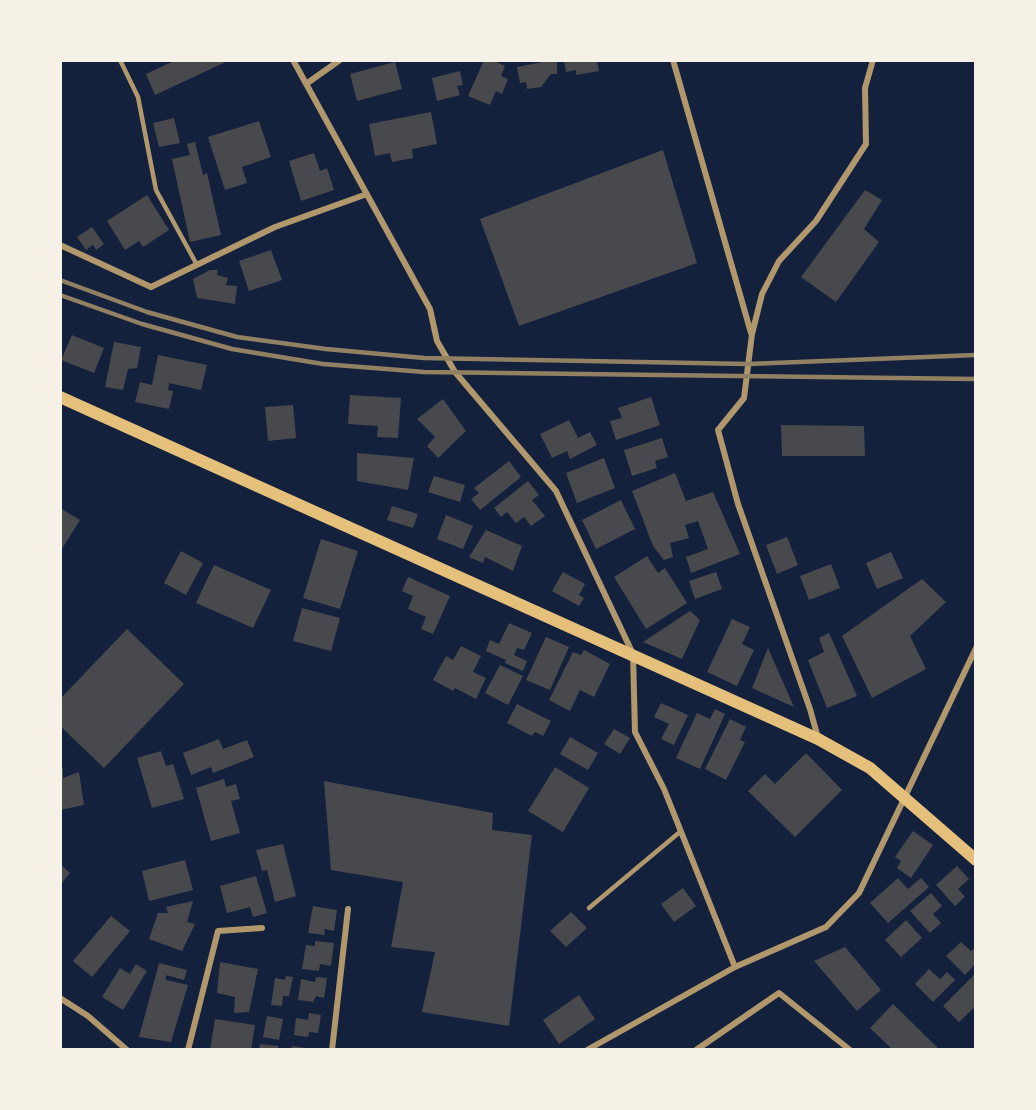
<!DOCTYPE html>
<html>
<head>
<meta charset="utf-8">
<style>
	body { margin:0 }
	#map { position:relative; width:1036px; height:1110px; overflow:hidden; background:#14213d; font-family:"Nunito Sans",sans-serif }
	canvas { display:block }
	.frame { position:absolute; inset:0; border:62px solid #f6f1e7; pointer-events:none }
</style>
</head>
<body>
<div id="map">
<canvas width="1036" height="1110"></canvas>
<div class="frame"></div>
</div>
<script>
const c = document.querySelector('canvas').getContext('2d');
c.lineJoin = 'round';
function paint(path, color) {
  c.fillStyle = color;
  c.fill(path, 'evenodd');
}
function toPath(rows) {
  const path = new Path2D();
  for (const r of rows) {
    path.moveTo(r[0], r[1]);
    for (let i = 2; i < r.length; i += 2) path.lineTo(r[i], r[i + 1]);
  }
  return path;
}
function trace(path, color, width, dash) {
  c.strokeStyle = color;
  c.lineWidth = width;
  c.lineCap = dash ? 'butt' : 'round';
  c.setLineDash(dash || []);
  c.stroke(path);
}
paint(toPath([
	[176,60,230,60,155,95,146,74],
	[484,60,492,60,505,66,501,76,508,79,502,94,496,91,490,105,468,96],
	[553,60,557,61,557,74,551,74,541,87,527,89,526,82,520,83,517,67],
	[564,60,597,60,599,71,576,75,576,70,566,72],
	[395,62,402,89,357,101,350,74],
	[460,71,463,85,457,86,460,95,437,101,432,78],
	[431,112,437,144,412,149,413,158,392,162,390,153,375,156,369,124],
	[174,118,180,143,159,147,153,123],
	[259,121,271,157,242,167,247,183,225,190,208,137],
	[195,142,203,175,207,173,221,235,190,242,172,159,190,155,187,144],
	[663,150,697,263,519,326,480,219],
	[314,153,320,171,327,168,334,190,301,201,289,161],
	[865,190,882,200,864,229,879,242,836,302,801,277],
	[147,195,169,230,143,247,139,241,125,250,107,221],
	[92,227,104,244,96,250,93,245,86,250,77,237],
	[271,250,282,280,249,291,239,261],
	[210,270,218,270,217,275,228,278,226,285,237,286,235,304,197,298,193,279],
	[72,335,104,348,94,373,61,360],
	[114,342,141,347,137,368,128,369,123,390,105,387],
	[158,355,207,365,201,390,169,383,168,390,173,391,169,409,135,402,140,382,152,385],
	[350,395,401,398,398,438,377,437,378,426,348,424],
	[651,397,660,425,616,440,610,421,622,418,618,408],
	[443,399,466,431,438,458,427,446,435,437,417,419],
	[293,405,296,438,268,441,265,407],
	[569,420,578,438,590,432,597,445,570,459,567,451,552,458,540,434],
	[781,425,864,426,865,456,782,456],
	[662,438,668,457,655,461,657,468,632,476,624,450],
	[357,453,414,458,408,490,357,481],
	[604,458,615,488,577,503,566,473],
	[509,461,521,477,480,510,471,499,479,493,474,488],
	[675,473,686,501,713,492,740,554,691,573,686,557,708,549,698,521,685,525,689,538,670,543,673,557,664,560,653,546,632,491],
	[434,476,465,485,460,502,428,492],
	[528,481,539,495,532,500,545,516,531,526,524,517,516,523,507,512,501,517,494,508],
	[621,500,635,529,596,549,582,520],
	[392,506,418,514,413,528,387,520],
	[60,508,80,520,60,552],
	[446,515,473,526,463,549,437,539],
	[486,530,522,546,513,571,485,557,483,563,469,557],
	[787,537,798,565,777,574,766,545],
	[321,539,358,551,340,609,303,598],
	[181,551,203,563,186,595,164,583],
	[891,552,903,578,877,589,866,563],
	[647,556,658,573,665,568,687,603,646,629,614,577],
	[831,564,840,588,809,600,800,576],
	[214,565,271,590,253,628,196,603],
	[563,572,585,584,579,595,584,598,579,606,552,591],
	[716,572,722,589,695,599,689,581],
	[408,577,450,596,433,634,421,629,426,617,408,609,413,596,402,591],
	[922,579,946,602,910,636,926,669,872,698,842,636],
	[302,608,340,618,331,651,293,641],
	[690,611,700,620,682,659,643,642],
	[732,619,750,627,742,644,754,650,737,686,707,672],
	[509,623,532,633,524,650,517,648,514,655,527,661,523,671,505,663,506,660,486,651,490,640,499,644],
	[127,629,184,684,104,768,60,726,60,699],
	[829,633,857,696,827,708,808,660,824,652,819,638],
	[546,637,569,647,550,690,526,680],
	[461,646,481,656,473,672,486,678,476,699,455,688,453,691,433,680,446,656,453,660],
	[768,648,794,707,752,688],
	[584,650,610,664,594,697,580,690,570,711,549,700,573,652,581,655],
	[500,665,523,676,508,705,485,693],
	[661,703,688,715,674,745,661,739,669,724,654,717],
	[517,704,551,721,543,736,535,732,532,736,507,723],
	[715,709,725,714,700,769,676,758,697,713,710,719],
	[730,719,746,727,740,740,745,742,726,780,705,769],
	[614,729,630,738,620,754,604,744],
	[570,737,598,753,588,770,560,754],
	[219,739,223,749,247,740,254,757,213,773,211,767,191,775,183,753],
	[161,751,166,766,173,764,184,799,152,808,137,758],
	[806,753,842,790,795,837,748,791,765,774,775,784],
	[555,767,589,788,563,832,528,811],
	[60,768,63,768,63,778,79,772,84,805,60,810],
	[224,779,226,787,236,784,240,799,231,801,240,833,211,841,196,788],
	[324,781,493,813,492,830,532,835,509,1026,422,1012,435,952,391,947,403,882,331,870],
	[913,831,933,845,911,878,897,868,901,861,895,857],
	[283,844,296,896,275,902,267,870,262,871,256,850],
	[185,860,193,890,149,901,142,871],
	[60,864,70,873,60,885],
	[957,866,969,879,958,889,965,897,955,906,936,885],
	[256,876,267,913,253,917,250,907,227,913,220,886],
	[898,878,908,889,921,878,929,887,888,923,870,903],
	[683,888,696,906,674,922,661,904],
	[931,893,942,906,933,914,941,923,930,933,910,911],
	[193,901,187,922,195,924,182,951,149,939,158,913,168,913,166,907],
	[313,906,337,910,334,931,324,929,325,935,308,933],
	[571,912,587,928,566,947,550,931],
	[111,916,130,931,92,977,73,961],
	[906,920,922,938,901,957,885,940],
	[315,941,334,943,331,966,320,964,319,971,302,969,306,945,315,946],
	[961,942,971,951,976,947,976,963,965,975,946,956],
	[845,947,881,990,857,1011,814,961],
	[220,962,258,969,249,1012,234,1013,235,997,217,993],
	[159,963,187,970,184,980,166,975,166,980,188,985,171,1042,139,1037],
	[136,964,147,971,123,1010,102,997,120,968,130,974],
	[929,969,940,979,947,972,955,980,933,1002,915,984],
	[976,973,976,1006,959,1022,943,1006],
	[286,976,293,977,289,996,283,996,282,1006,271,1005,275,978,285,980],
	[316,977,327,978,324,998,316,996,313,1002,298,1000,301,979,315,982],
	[579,995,595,1019,559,1044,543,1020],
	[893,1004,940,1050,893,1050,870,1028],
	[309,1013,321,1015,318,1033,309,1032,308,1037,294,1035,296,1018,308,1020],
	[267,1016,283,1019,279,1040,263,1037],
	[215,1019,255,1025,251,1050,210,1050],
	[260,1044,278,1046,278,1050,259,1050],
	[292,1046,312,1049,312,1050,291,1050]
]), '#48494c');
trace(toPath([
	[120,60,138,97,156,190,197,265],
	[589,908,681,831]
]), '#b1986c', 4.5);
trace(toPath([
	[293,60,430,309,437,341,455,372,556,491,633,654,635,732,664,789,735,967],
	[673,60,751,333],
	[306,84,340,60],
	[60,245,151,287,275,227,367,194],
	[818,738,810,709,738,504,718,430,744,398,752,334,762,294,779,261,816,221,866,144,865,88,873,60],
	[60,998,88,1016,127,1050],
	[188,1050,218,931,262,928],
	[332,1050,348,909],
	[587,1050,735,967,826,927,859,893,976,648],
	[696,1050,779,993,850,1050]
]), '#b1986c', 6);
trace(toPath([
	[60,397,818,739,870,768,976,860]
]), '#e5c07b', 12);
trace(toPath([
	[60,280,147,312,237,337,326,349,424,358,748,364,976,355],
	[60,295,142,324,232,349,323,364,424,372,976,379]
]), '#918062', 4.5);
</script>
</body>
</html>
